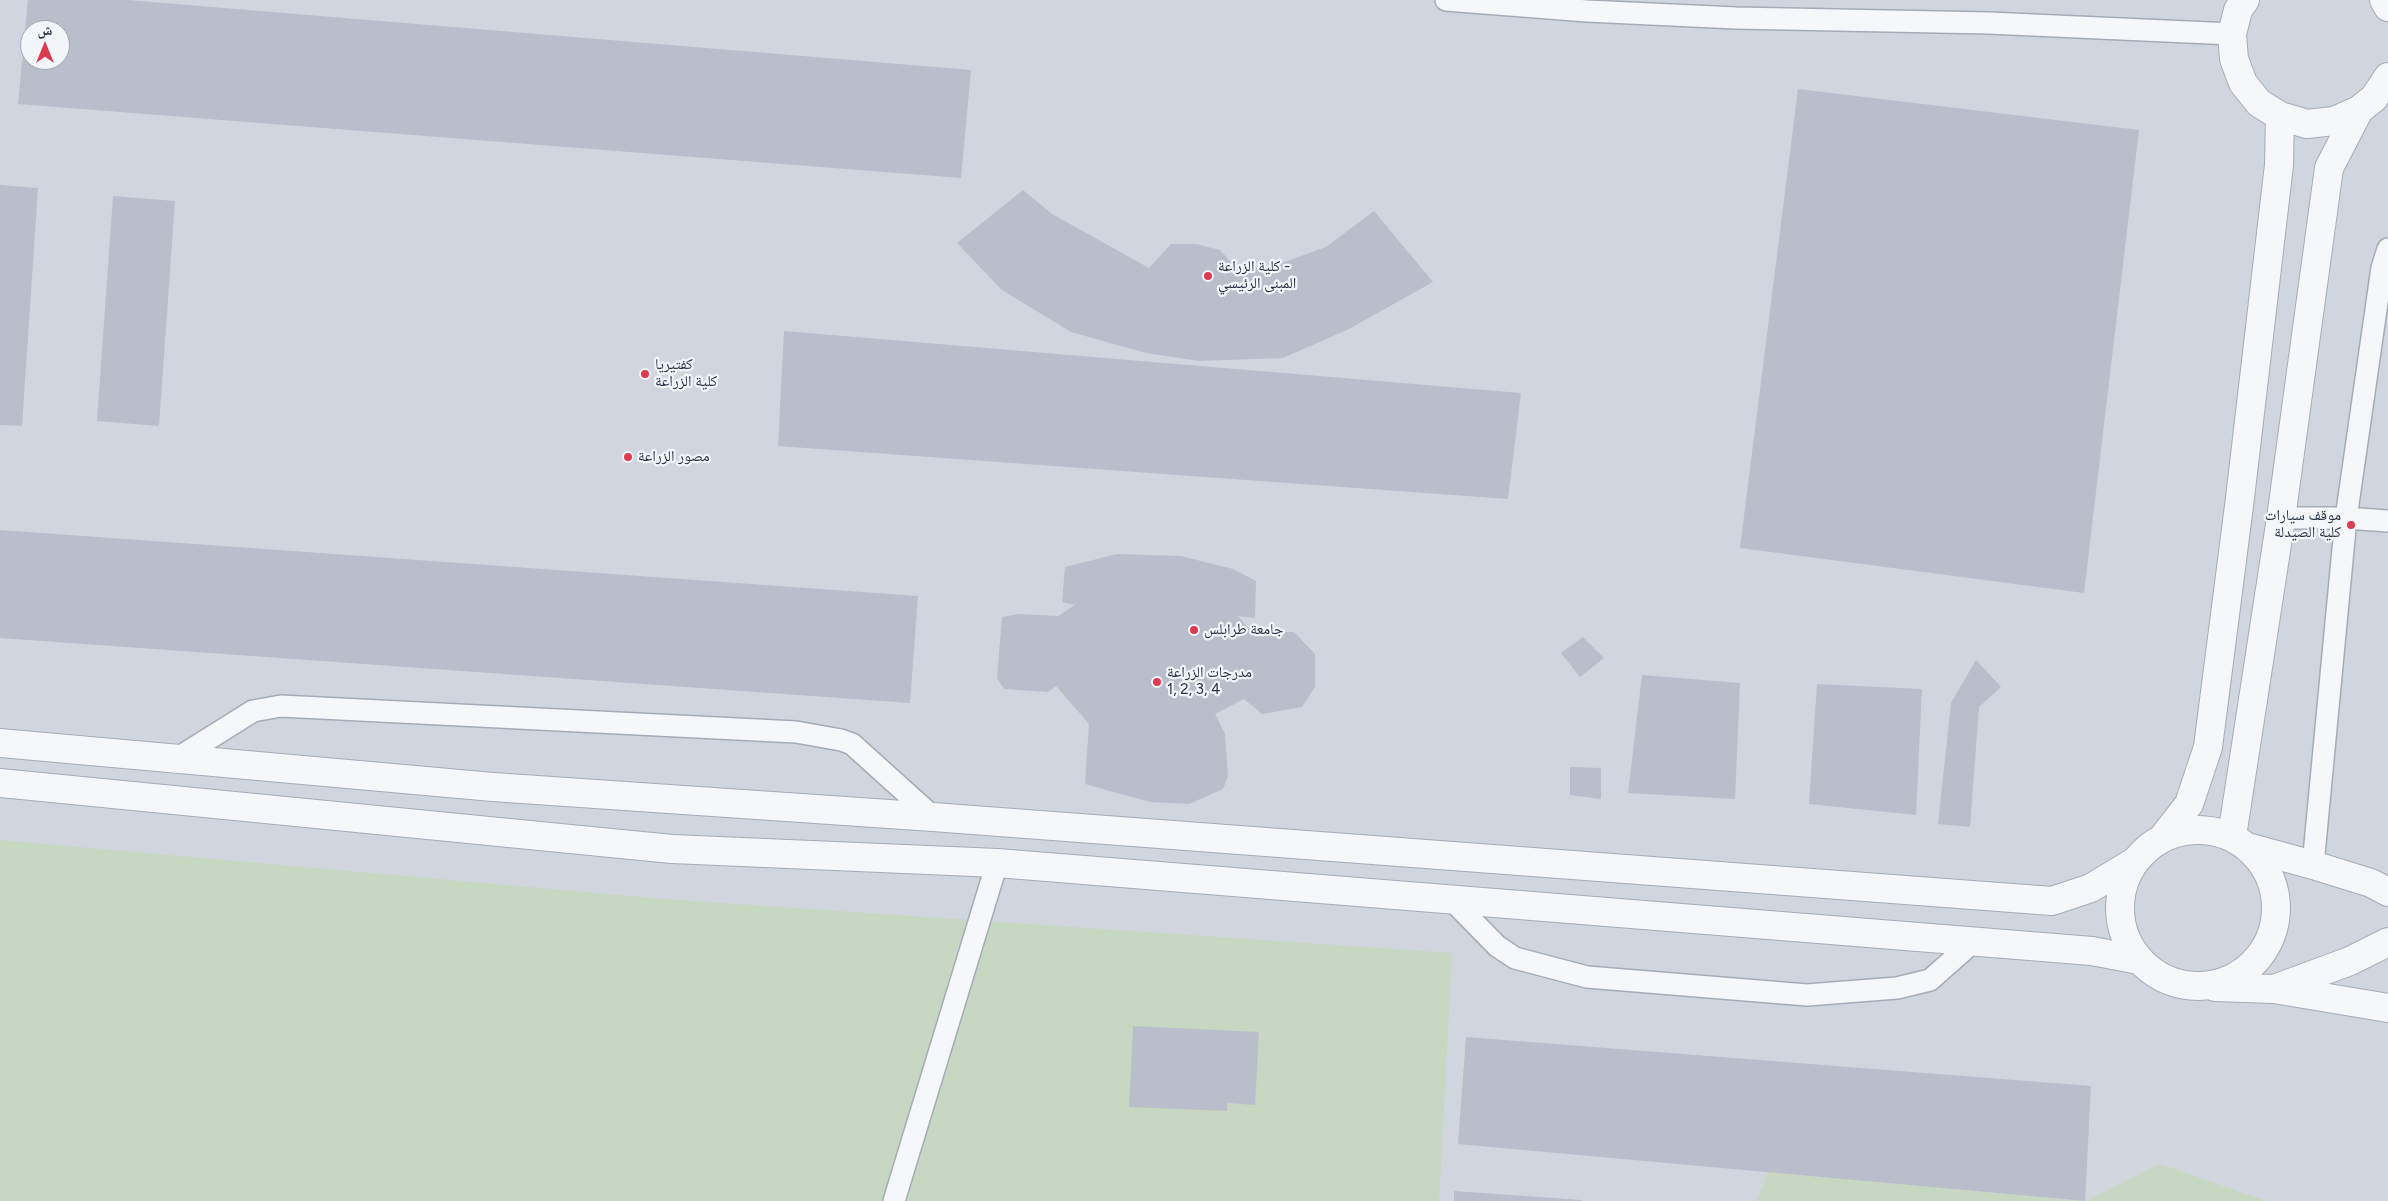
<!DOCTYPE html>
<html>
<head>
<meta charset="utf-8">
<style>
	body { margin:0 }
	#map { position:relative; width:2388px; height:1201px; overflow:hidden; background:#e2e6ec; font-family:Figtree,"Noto Naskh Arabic",sans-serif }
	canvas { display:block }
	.north { position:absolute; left:20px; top:20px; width:50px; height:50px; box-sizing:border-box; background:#f2f5f9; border:1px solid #a1a7b1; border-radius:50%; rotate:0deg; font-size:14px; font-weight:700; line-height:20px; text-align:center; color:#283246 }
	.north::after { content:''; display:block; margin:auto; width:18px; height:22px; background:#dd3b51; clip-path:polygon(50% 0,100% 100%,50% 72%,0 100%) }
</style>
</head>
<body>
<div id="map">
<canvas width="2388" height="1201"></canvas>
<div class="north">ش</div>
</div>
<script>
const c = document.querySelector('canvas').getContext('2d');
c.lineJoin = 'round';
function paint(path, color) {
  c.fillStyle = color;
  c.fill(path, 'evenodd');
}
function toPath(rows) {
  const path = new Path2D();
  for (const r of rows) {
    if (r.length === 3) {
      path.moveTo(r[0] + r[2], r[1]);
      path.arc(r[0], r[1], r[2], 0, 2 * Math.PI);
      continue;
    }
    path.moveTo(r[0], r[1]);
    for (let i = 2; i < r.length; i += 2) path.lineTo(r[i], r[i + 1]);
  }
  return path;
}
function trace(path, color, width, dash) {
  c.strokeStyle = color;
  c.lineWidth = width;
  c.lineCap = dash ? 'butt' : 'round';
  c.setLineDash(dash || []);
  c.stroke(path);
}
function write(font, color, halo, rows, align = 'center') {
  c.font = font + ' Figtree,"Noto Naskh Arabic",sans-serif';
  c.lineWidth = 4.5;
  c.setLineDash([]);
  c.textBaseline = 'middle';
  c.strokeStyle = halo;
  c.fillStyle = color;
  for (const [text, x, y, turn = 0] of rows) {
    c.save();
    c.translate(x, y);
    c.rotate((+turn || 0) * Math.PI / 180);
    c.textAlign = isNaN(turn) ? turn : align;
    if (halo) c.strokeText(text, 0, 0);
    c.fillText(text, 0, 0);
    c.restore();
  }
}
paint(toPath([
	[0,0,2388,0,2388,1201,0,1201],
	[30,30,60,30,60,60,30,60]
]), '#d0d5de');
paint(toPath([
	[0,840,663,899,1452,953,1439,1201,0,1201],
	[2159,1164,2267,1201,2085,1201],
	[1768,1172,2083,1201,1757,1201]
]), '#c7d7c2');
paint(toPath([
	[28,0,128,0,971,70,961,178,18,104],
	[30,30,60,30,60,60,30,60],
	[1798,89,2139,130,2084,593,1740,548],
	[0,185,38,188,22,426,0,425],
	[1023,190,1052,214,1149,268,1171,244,1196,244,1220,250,1238,270,1276,265,1326,247,1374,211,1433,282,1349,329,1283,358,1199,361,1146,353,1071,332,1002,290,957,243],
	[113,196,175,201,159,426,97,421],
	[784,331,1521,393,1508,499,778,446],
	[0,530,918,596,910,703,0,638],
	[1117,554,1181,556,1233,569,1256,581,1255,618,1238,616,1254,635,1258,631,1294,632,1315,654,1315,687,1302,707,1262,714,1244,699,1215,714,1225,734,1228,776,1223,789,1189,804,1150,802,1085,784,1089,724,1056,686,1048,692,1004,689,997,678,1002,617,1018,614,1058,616,1075,605,1062,602,1065,567],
	[1583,637,1604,658,1580,677,1561,653],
	[1976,660,2001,687,1979,707,1970,827,1938,824,1951,703],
	[1642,675,1740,683,1735,799,1628,793],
	[1817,684,1922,689,1916,815,1809,804],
	[1570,767,1601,768,1601,799,1570,795],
	[1133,1026,1259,1032,1255,1105,1227,1103,1227,1111,1129,1107],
	[1466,1037,2091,1086,2085,1201,1458,1144],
	[1454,1191,1582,1200,1582,1201,1454,1201]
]), '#b9bfca');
const service = toPath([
	[1446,0,1587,11,1736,18,1989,23,2232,34],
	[2281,518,2346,518,2388,521],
	[178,758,253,711,281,706,796,732,841,740,852,744,933,817],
	[2313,865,2346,518,2382,268,2388,249],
	[1453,901,1497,946,1515,958,1587,977,1807,995,1897,988,1930,980,1973,942],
	[894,1201,997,863]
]);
const minor = toPath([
	[0,743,493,787,933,817,2052,901,2091,888,2134,862],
	[0,783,672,849,997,863,2092,951,2139,960]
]);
const tertiary = toPath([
	[2245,0,2238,10,2232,34,2234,59,2243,83,2259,103,2280,116,2307,124,2334,121,2359,110,2374,98,2388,77],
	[2384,0,2388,7],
	[2198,908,78],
	[2164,836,2189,804,2208,747,2240,498,2279,165,2280,116],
	[2232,836,2281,518,2329,168,2359,110],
	[2251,848,2313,865,2371,883,2388,892],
	[2215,987,2274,989,2388,1008],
	[2277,988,2350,961,2388,942]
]);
trace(service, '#a6acb7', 24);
trace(minor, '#a6acb7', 30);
trace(tertiary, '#a6acb7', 30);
trace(service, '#f5f7fa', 21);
trace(minor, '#f5f7fa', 28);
trace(tertiary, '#f5f7fa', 28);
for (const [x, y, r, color] of [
	[1208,276,5,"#dd3b51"],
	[645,374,5,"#dd3b51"],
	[628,457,5,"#dd3b51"],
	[2351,525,5,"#dd3b51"],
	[1194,630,5,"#dd3b51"],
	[1157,682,5,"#dd3b51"]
]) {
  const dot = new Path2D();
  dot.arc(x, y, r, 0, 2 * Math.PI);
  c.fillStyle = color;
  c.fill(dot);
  trace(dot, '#f2f5f9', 2);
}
write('15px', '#283246', '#f2f5f9', [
	["كلية الزراعة -",1218,267],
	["المبنى الرئيسي",1218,284],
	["كفتيريا",655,365],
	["كلية الزراعة",655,382],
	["مصور الزراعة",638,457],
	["موقف سيارات",2341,516,"right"],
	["كلية الصيدلة",2341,533,"right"],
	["جامعة طرابلس",1204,630],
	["مدرجات الزراعة",1167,673],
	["1, 2, 3, 4",1167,690]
], 'left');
</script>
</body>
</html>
